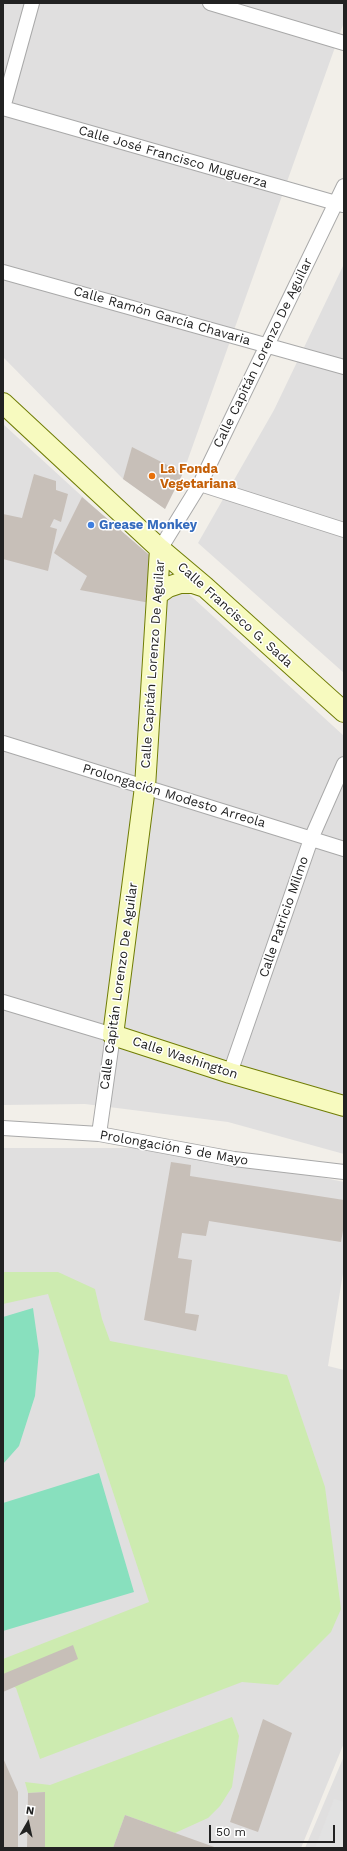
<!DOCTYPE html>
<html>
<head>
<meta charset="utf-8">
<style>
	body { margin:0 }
	#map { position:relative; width:347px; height:1851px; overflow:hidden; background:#f2efe9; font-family:"Work Sans",sans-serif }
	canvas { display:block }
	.frame { position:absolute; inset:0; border:4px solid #222; pointer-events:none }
	.north { position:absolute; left:8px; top:1803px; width:40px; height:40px; -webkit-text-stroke:3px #fff; paint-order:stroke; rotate:9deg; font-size:11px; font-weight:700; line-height:16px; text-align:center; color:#222 }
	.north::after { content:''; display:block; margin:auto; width:14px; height:18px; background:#222; clip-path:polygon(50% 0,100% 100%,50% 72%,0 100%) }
	.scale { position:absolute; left:209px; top:1825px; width:126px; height:18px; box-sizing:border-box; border:2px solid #222; border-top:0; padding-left:5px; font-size:12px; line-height:14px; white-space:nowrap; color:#222; -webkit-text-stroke:3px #fff; paint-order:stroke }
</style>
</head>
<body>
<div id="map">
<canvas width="347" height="1851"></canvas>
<div class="frame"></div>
<div class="north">N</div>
<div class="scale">50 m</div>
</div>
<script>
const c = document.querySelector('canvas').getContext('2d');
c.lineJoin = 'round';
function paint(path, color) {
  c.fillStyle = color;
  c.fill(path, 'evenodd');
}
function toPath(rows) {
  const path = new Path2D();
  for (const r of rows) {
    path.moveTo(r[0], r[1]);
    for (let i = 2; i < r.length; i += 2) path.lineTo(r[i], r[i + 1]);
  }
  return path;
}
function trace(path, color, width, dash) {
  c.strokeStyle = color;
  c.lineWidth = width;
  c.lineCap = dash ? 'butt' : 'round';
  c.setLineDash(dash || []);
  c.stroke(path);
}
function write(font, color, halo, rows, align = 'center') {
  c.font = font + ' "Work Sans",sans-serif';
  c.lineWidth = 3;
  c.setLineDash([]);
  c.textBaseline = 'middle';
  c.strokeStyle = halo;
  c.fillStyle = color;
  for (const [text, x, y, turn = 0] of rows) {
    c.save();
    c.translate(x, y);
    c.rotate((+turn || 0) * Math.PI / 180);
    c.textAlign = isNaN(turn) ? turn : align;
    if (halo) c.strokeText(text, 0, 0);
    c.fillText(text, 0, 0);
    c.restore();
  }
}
paint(toPath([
	[3,3,344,3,344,22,183,473,165,509,123,479,3,357],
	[344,264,344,673,198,543,274,410],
	[3,424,344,736,344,1154,228,1122,85,1104,3,1105],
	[3,1148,181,1148,344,1182,344,1267,328,1366,344,1370,344,1743,301,1848,3,1848],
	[344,1756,344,1848,305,1848]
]), '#e0dfdf');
paint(toPath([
	[3,1272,58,1272,95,1289,102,1319,110,1341,287,1375,325,1487,341,1609,331,1632,278,1685,242,1682,40,1759,16,1688,3,1680,3,1659,149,1602,48,1294,3,1304],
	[232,1717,239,1736,232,1787,220,1806,208,1818,175,1833,125,1815,113,1848,45,1848,45,1792,28,1793,25,1782,50,1785]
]), '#cdebb0');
paint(toPath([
	[33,1308,39,1351,35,1396,19,1446,3,1464,3,1317],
	[99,1473,134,1592,3,1631,3,1503]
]), '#88e0be');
paint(toPath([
	[334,1799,344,1802,344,1848,315,1848]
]), '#e2e2e2');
paint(toPath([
	[132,447,183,473,165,509,123,479],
	[34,474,56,481,56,490,68,494,61,522,54,519,50,527,57,529,48,571,3,559,3,514,22,518],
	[82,497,154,559,150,603,80,590,87,576,54,553],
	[171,1162,191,1165,190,1176,344,1200,344,1225,341,1242,209,1221,206,1236,182,1233,178,1258,192,1260,185,1313,199,1315,196,1331,144,1320],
	[73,1645,78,1659,3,1692,3,1674],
	[263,1719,292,1733,258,1832,230,1822],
	[3,1758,18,1792,18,1848,3,1848],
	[45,1792,45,1848,27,1848,28,1793],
	[125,1815,217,1848,113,1848]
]), '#c7bfb8');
const street = toPath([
	[210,3,344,43],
	[3,108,343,205],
	[3,108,32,3],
	[3,272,344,367],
	[200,484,344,530],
	[160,549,200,484,344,186],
	[3,743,344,849],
	[3,1002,113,1035,99,1134],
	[230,1073,311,839,344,764],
	[3,1128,99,1134,234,1159,344,1172]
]);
const secondary = toPath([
	[3,403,160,549,205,587,344,712],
	[160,549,145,787,113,1035,230,1073,344,1106],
	[158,594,168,587,180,583,193,583,205,587]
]);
trace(street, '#a9a9a9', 16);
trace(secondary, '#707d05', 22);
trace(street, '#fff', 14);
trace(secondary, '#f7fabf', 20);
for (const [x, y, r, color] of [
	[152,476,4,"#e8710a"],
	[91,525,4,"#3f7fe0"]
]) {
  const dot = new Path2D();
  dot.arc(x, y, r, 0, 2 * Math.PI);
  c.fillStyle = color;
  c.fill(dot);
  trace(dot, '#fff', 1.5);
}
write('13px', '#222', '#fff', [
	["Calle José Francisco Muguerza",173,157,16],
	["Calle Ramón García Chavaria",162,316,16],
	["Calle Capitán Lorenzo De Aguilar",263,353,-64],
	["Calle Francisco G. Sada",235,615,42],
	["Calle Capitán Lorenzo De Aguilar",153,664,-86],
	["Prolongación Modesto Arreola",174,796,17],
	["Calle Patricio Milmo",284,917,-71],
	["Calle Capitán Lorenzo De Aguilar",119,986,-82],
	["Calle Washington",185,1058,18],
	["Prolongación 5 de Mayo",174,1148,10]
]);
write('bold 13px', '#c56008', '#fff', [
	["La Fonda",160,469],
	["Vegetariana",160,484]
], 'left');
write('bold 13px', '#366cbe', '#fff', [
	["Grease Monkey",99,525]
], 'left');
</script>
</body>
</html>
